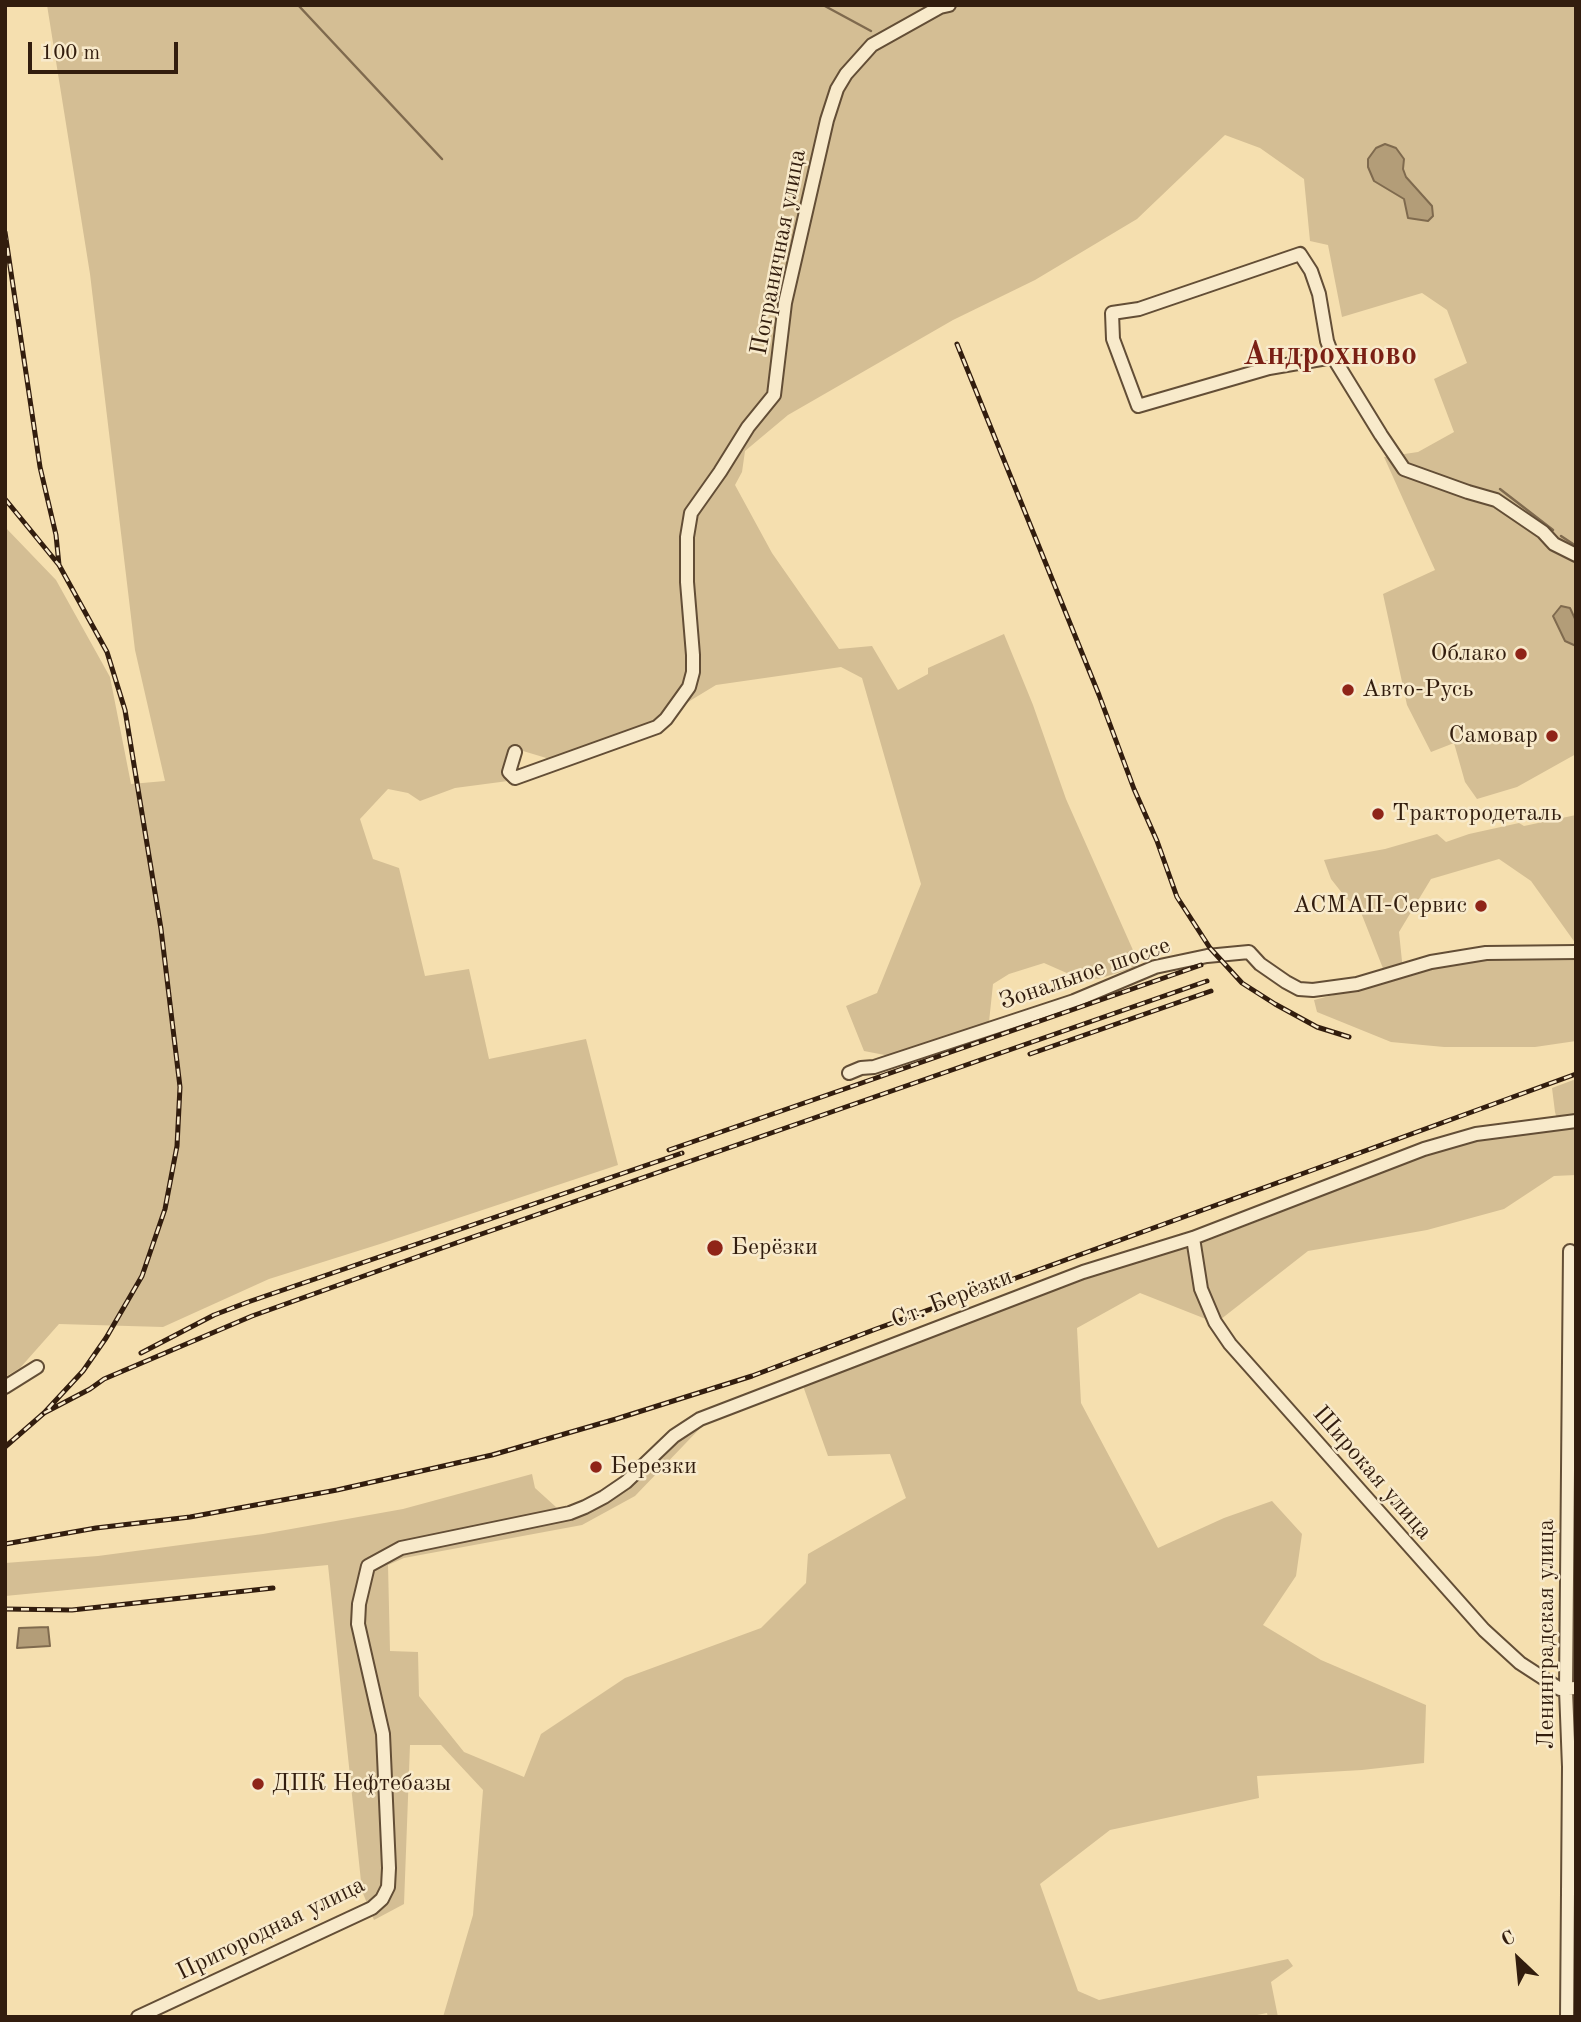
<!DOCTYPE html>
<html>
<head>
<meta charset="utf-8">
<style>
	body { margin:0 }
	#map { position:relative; width:1581px; height:2022px; overflow:hidden; background:#f5dfaf; font-family:"Old Standard TT",serif }
	canvas { display:block }
	.frame { position:absolute; inset:0; border:7px solid #321d0e; pointer-events:none }
	.north { position:absolute; left:1483px; top:1924px; width:70px; height:70px; -webkit-text-stroke:5px #f8eacb; paint-order:stroke; rotate:334deg; font-size:19px; font-weight:700; line-height:28px; text-align:center; color:#321d0e }
	.north::after { content:''; display:block; margin:auto; width:24px; height:32px; background:#321d0e; clip-path:polygon(50% 0,100% 100%,50% 72%,0 100%) }
	.scale { position:absolute; left:28px; top:42px; width:150px; height:32px; box-sizing:border-box; border:4px solid #321d0e; border-top:0; padding-left:9px; font-size:21px; line-height:24px; white-space:nowrap; color:#321d0e; -webkit-text-stroke:5px #f8eacb; paint-order:stroke }
</style>
</head>
<body>
<div id="map">
<canvas width="1581" height="2022"></canvas>
<div class="frame"></div>
<div class="north">С</div>
<div class="scale">100 m</div>
</div>
<script>
const c = document.querySelector('canvas').getContext('2d');
c.lineJoin = 'round';
function paint(path, color) {
  c.fillStyle = color;
  c.fill(path, 'evenodd');
}
function toPath(rows) {
  const path = new Path2D();
  for (const r of rows) {
    path.moveTo(r[0], r[1]);
    for (let i = 2; i < r.length; i += 2) path.lineTo(r[i], r[i + 1]);
  }
  return path;
}
function trace(path, color, width, dash) {
  c.strokeStyle = color;
  c.lineWidth = width;
  c.lineCap = dash ? 'butt' : 'round';
  c.setLineDash(dash || []);
  c.stroke(path);
}
function write(font, color, halo, rows, align = 'center') {
  c.font = font + ' "Old Standard TT",serif';
  c.lineWidth = 5;
  c.setLineDash([]);
  c.textBaseline = 'middle';
  c.strokeStyle = halo;
  c.fillStyle = color;
  for (const [text, x, y, turn = 0] of rows) {
    c.save();
    c.translate(x, y);
    c.rotate((+turn || 0) * Math.PI / 180);
    c.textAlign = isNaN(turn) ? turn : align;
    if (halo) c.strokeText(text, 0, 0);
    c.fillText(text, 0, 0);
    c.restore();
  }
}
paint(toPath([
	[47,5,1576,5,1576,754,1517,787,1477,799,1465,782,1454,743,1431,752,1407,705,1383,594,1435,570,1384,457,1418,452,1454,432,1434,379,1467,363,1447,310,1422,293,1342,317,1328,245,1310,241,1304,179,1260,148,1225,135,1137,219,1035,280,953,320,788,415,745,451,742,472,735,485,772,553,839,649,872,646,898,690,928,674,928,668,1004,634,1033,705,1066,799,1140,966,1098,979,1069,974,1044,963,1009,974,993,984,989,1022,890,1056,864,1051,846,1006,877,993,921,884,862,678,841,667,716,685,665,716,553,760,513,748,508,781,455,788,420,801,408,793,388,789,360,819,373,859,399,868,425,976,469,969,489,1059,586,1039,618,1165,380,1244,269,1279,163,1327,59,1324,20,1368,5,1377,5,527,56,580,110,677,131,784,165,781,135,650,90,274],
	[1576,815,1576,944,1531,881,1499,859,1431,879,1399,932,1403,971,1486,956,1576,958,1576,1041,1535,1047,1444,1047,1391,1042,1317,1012,1314,1000,1353,990,1386,976,1360,910,1346,898,1331,879,1324,860,1385,849,1437,834,1446,842,1469,834,1519,823,1524,826],
	[1576,1079,1576,1175,1554,1176,1504,1209,1427,1230,1308,1251,1216,1323,1140,1293,1077,1328,1081,1403,1158,1548,1224,1518,1272,1501,1302,1534,1296,1576,1263,1625,1321,1660,1426,1705,1424,1763,1362,1770,1257,1776,1259,1798,1110,1830,1040,1884,1078,1991,1099,2000,1288,1959,1293,1966,1271,1982,1278,2017,1268,2017,1267,2013,1247,2017,443,2017,473,1915,483,1790,441,1745,410,1745,404,1904,374,1920,362,1891,328,1565,5,1596,5,1563,98,1556,263,1534,403,1509,532,1474,535,1488,567,1517,676,1438,708,1420,635,1496,582,1525,404,1558,388,1565,390,1651,418,1652,419,1696,464,1752,524,1777,541,1734,625,1678,761,1628,806,1583,808,1554,906,1498,890,1454,828,1456,802,1383,1113,1269,1205,1242,1426,1155,1476,1140,1560,1130,1555,1112,1552,1088]
]), '#d4be94');
const water = toPath([
	[1385,144,1396,148,1404,159,1403,169,1406,177,1432,206,1433,216,1428,221,1408,218,1404,199,1374,181,1368,167,1368,159,1376,148,1385,144],
	[1561,606,1570,608,1576,621,1576,646,1565,641,1553,616,1561,606],
	[48,1627,50,1646,17,1648,19,1628,48,1627]
]);
paint(water, '#b39d78');
trace(water, '#7f6a4e', 2);
trace(toPath([
	[298,5,442,159],
	[823,5,871,31],
	[1500,489,1553,530],
	[1561,536,1576,546]
]), '#7f6a4e', 2.5);
const street = toPath([
	[1333,357,1269,368,1138,406,1113,339,1112,313,1139,309,1300,254,1311,271,1319,294,1327,341,1333,357,1381,435,1404,469,1468,492,1496,500,1543,532,1554,544,1576,555],
	[515,752,509,772,515,778,657,727,666,719,689,687,693,672,693,655,687,582,687,537,691,513,720,472,748,427,774,395,785,303,827,120,837,89,846,74,872,45,940,7,949,5],
	[849,1073,861,1068,874,1067,1074,1001,1155,967,1207,956,1249,952,1260,964,1286,982,1299,989,1313,990,1357,984,1431,962,1486,953,1576,952],
	[1193,1238,1201,1289,1215,1322,1230,1344,1484,1630,1520,1663,1560,1689,1576,1688],
	[5,1387,37,1367],
	[138,2017,372,1908,382,1899,388,1887,389,1868,383,1734,358,1624,359,1604,368,1566,401,1548,570,1513,585,1507,604,1497,626,1482,674,1436,700,1419,1083,1272,1193,1238,1424,1149,1476,1134,1576,1121],
	[1567,2017,1569,1767,1566,1690,1570,1251]
]);
trace(street, '#634e36', 16);
trace(street, '#f8eacb', 12);
const rail = toPath([
	[5,232,40,467,56,535,59,565],
	[957,344,1099,695,1134,789,1157,841,1177,897,1210,948,1242,983,1275,1004,1317,1027,1349,1037],
	[5,499,59,565,107,652,125,710,161,929,180,1087,177,1146,165,1209,142,1276,106,1338,83,1371,44,1413,5,1447],
	[1030,1054,1211,991],
	[669,1150,1201,965],
	[141,1353,214,1315,248,1302,682,1153],
	[44,1413,90,1389,104,1379,252,1316,470,1238,1207,981],
	[5,1544,96,1528,190,1517,337,1490,492,1455,616,1419,752,1376,876,1329,1576,1074],
	[5,1609,72,1610,273,1588]
]);
trace(rail, '#321d0e', 5);
trace(rail, '#f8eacb', 2.5, [8]);
for (const [x, y, r, color] of [
	[1521,654,7,"#8f2418"],
	[1348,690,7,"#8f2418"],
	[1552,736,7,"#8f2418"],
	[1378,814,7,"#8f2418"],
	[1481,906,7,"#8f2418"],
	[715,1248,9,"#8f2418"],
	[596,1467,7,"#8f2418"],
	[258,1784,7,"#8f2418"]
]) {
  const dot = new Path2D();
  dot.arc(x, y, r, 0, 2 * Math.PI);
  c.fillStyle = color;
  c.fill(dot);
  trace(dot, '#f8eacb', 2.5);
}
write('24px', '#321d0e', '#f8eacb', [
	["Пограничная улица",779,252,-79],
	["Зональное шоссе",1085,974,-19],
	["Ст. Берёзки",952,1299,-21],
	["Широкая улица",1372,1473,49],
	["Ленинградская улица",1547,1634,-90],
	["Пригородная улица",271,1929,-26]
]);
write('24px', '#321d0e', '#f8eacb', [
	["Облако",1507,654,"right"],
	["Авто-Русь",1362,690],
	["Самовар",1538,736,"right"],
	["Трактородеталь",1392,814],
	["АСМАП-Сервис",1467,906,"right"],
	["Берёзки",731,1248],
	["Березки",610,1467],
	["ДПК Нефтебазы",272,1784]
], 'left');
write('bold 32px', '#7a1f14', '#f8eacb', [
	["Андрохново",1330,356]
]);
</script>
</body>
</html>
